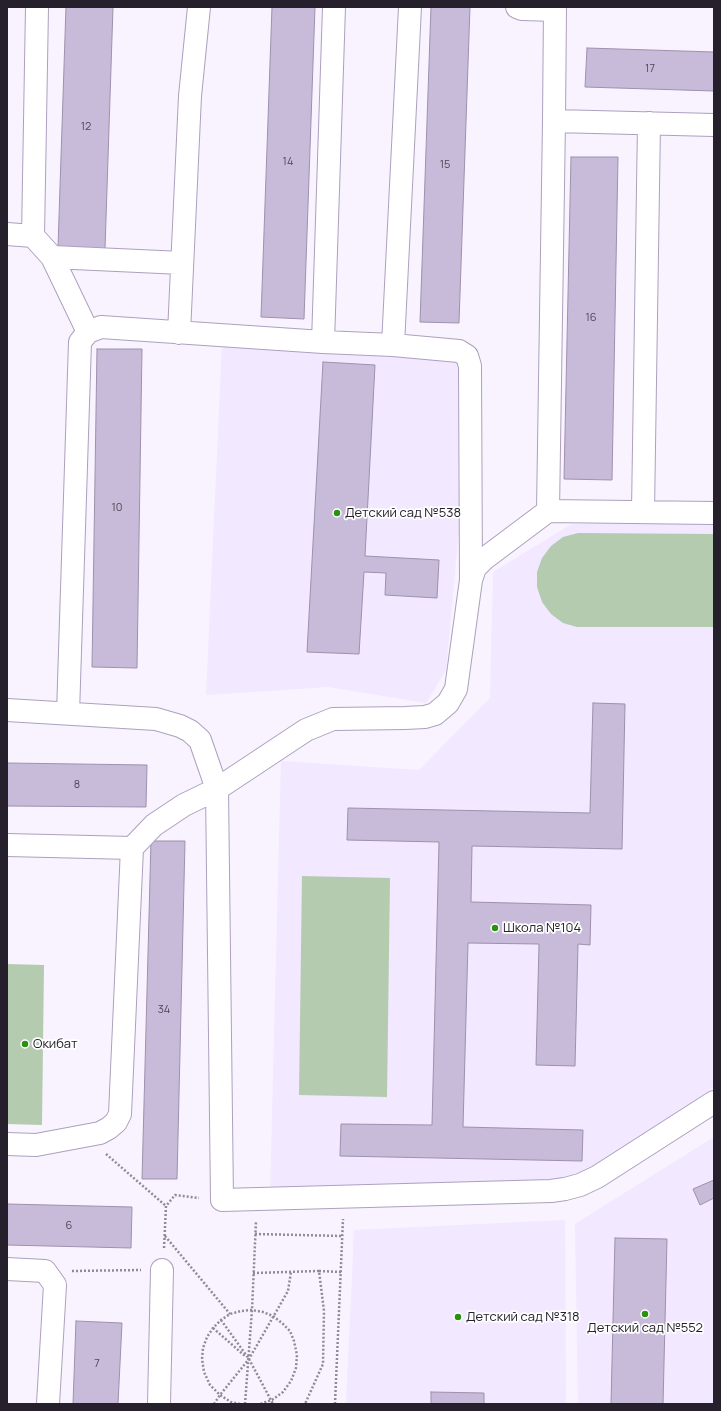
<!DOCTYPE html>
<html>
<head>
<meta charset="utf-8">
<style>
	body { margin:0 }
	#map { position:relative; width:721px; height:1411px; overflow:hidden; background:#f8f3ff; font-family:Manrope,sans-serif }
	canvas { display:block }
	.frame { position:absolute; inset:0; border:8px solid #25202b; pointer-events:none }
</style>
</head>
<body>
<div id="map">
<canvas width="721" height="1411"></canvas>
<div class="frame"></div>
</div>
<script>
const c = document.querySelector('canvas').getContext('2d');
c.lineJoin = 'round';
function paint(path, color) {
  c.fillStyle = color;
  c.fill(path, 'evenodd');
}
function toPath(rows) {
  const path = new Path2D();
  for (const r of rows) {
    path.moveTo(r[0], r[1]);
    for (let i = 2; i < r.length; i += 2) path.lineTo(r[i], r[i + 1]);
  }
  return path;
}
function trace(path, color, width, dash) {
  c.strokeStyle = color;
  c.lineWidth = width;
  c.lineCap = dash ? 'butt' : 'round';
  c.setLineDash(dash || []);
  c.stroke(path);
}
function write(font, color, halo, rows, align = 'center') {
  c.font = font + ' Manrope,sans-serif';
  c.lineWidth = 3.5;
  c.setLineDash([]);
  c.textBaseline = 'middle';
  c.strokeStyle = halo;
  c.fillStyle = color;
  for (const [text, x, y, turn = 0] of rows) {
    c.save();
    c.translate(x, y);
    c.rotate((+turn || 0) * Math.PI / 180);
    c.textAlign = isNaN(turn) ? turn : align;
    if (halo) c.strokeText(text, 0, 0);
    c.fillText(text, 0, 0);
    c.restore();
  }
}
paint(toPath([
	[222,344,475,356,446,670,426,703,328,687,206,695],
	[714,522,714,1087,571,1185,270,1195,281,761,419,770,490,698,493,572,572,524],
	[714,1137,714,1404,578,1404,575,1224],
	[565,1220,566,1404,346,1404,354,1230]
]), '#f2e8ff');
paint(toPath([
	[578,533,714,534,714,627,577,627,563,623,551,614,542,602,537,587,537,572,542,558,551,546,563,537],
	[302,876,390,878,387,1097,299,1095],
	[7,964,44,965,42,1125,7,1124]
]), '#b4cbaf');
const building = toPath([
	[66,7,113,7,105,249,58,247,66,7],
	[272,7,315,7,304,319,261,317,272,7],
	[431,7,470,7,459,323,420,322,431,7],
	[587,48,714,52,714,91,585,87,587,48],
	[571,157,618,157,612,480,564,479,571,157],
	[97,349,142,349,137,668,92,667,97,349],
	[323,362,375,365,365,556,439,560,437,598,385,595,386,573,364,572,359,654,307,652,323,362],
	[593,703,625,704,622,849,472,846,471,902,591,905,590,945,578,944,575,1066,536,1065,539,944,468,943,463,1127,583,1130,582,1161,340,1156,341,1124,432,1125,439,842,347,840,348,808,590,813,593,703],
	[7,763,147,765,146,807,7,806,7,763],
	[151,841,185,841,177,1179,142,1179,151,841],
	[714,1180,714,1198,700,1205,693,1189,714,1180],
	[7,1204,132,1207,131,1248,7,1245,7,1204],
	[615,1238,667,1239,663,1404,611,1404,615,1238],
	[76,1321,122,1323,118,1404,73,1404,76,1321],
	[431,1392,484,1393,484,1404,431,1404,431,1392]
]);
paint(building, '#c8bbd9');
trace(building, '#9d91ad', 1);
const minor = toPath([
	[517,7,522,9,555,10],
	[554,121,714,125],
	[7,234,33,236,52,257,182,263],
	[33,236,37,7],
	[52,257,88,332],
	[179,333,190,96,199,7],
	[323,342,334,7],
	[393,345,459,351,467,356,470,366,471,579],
	[548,511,554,121,555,7],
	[643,511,649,123],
	[7,710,156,719,180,726,190,731,200,740,217,789,222,1200,551,1191,565,1189,580,1185,597,1177,714,1102],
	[68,713,80,342,88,332,101,327,323,342,393,345,410,7],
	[7,845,132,848,154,825,184,805,217,789,306,730,333,719,405,718,425,717,435,714,448,703,456,689,471,580,475,568,484,559,548,511,714,513],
	[7,1144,36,1145,100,1133,109,1128,116,1122,120,1114,132,848],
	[7,1269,45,1271,55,1285,48,1404],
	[159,1404,162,1270]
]);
trace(minor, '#ada0bd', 24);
trace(toPath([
	[106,1154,166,1206],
	[255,1234,342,1236],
	[165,1236,230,1314],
	[164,1248,166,1206,175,1195,199,1198],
	[72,1271,141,1270],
	[319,1271,341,1272],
	[253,1273,319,1271,324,1311,323,1364,305,1404],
	[221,1320,249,1359,273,1404],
	[213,1328,245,1356],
	[214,1404,220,1395,249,1359,288,1291,291,1272],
	[240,1404,231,1402,220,1395,210,1385,204,1372,202,1359,203,1348,207,1337,213,1328,221,1320,230,1314,241,1311,252,1310,263,1312,273,1316,282,1323,290,1331,294,1341,297,1355,296,1368,291,1381,283,1392,272,1400,260,1404],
	[245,1404,252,1310,256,1221],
	[335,1404,343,1219]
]), '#8f8a96', 2.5, [2, 2]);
trace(minor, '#fff', 22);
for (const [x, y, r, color] of [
	[337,513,4,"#2b9113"],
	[495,928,4,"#2b9113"],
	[25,1044,4,"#2b9113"],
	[645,1314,4,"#2b9113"],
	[458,1317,4,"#2b9113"]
]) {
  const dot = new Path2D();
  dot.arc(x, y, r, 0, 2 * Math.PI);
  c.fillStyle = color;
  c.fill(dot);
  trace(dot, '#fff', 1.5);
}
write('11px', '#4e4756', null, [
	["17",650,69],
	["12",86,127],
	["14",288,162],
	["15",445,165],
	["16",591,318],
	["10",117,508],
	["8",77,785],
	["34",164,1010],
	["6",69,1226],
	["7",97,1364]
]);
write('13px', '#25202b', '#fff', [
	["Детский сад №538",345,513],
	["Школа №104",503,928],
	["Окибат",33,1044],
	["Детский сад №318",466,1317],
	["Детский сад №552",645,1328,"center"]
], 'left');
</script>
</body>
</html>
